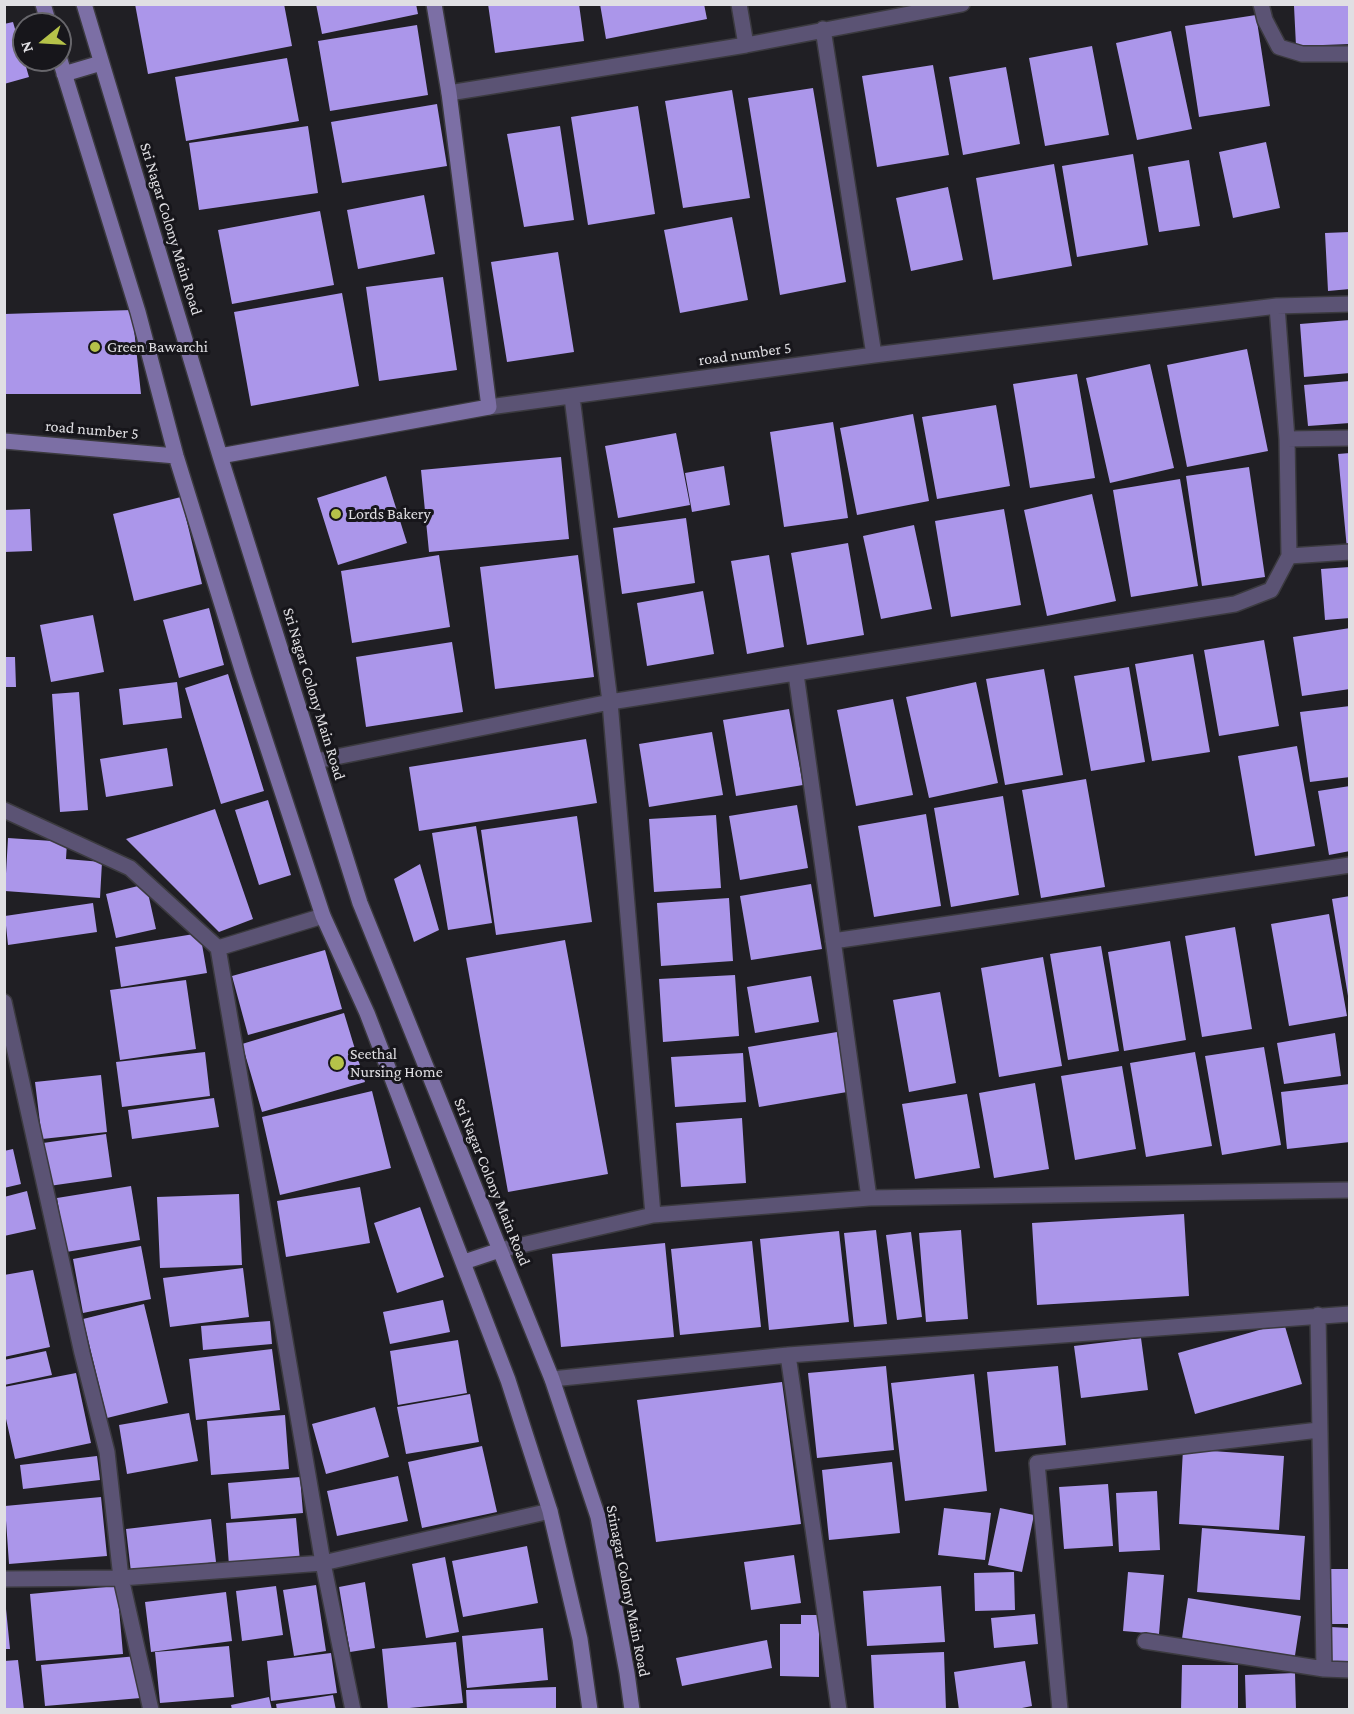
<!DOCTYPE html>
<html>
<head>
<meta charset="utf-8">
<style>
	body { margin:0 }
	#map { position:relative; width:1354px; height:1714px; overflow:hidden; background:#201f24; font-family:"Crimson Pro",serif }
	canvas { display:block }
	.frame { position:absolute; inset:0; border:6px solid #e0dfe3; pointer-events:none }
	.north { position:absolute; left:12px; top:12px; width:60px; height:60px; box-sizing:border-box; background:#17161b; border:2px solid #67666b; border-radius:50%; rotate:252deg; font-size:16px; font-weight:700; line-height:24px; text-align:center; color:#e0dfe3 }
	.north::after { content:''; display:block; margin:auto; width:21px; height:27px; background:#b5c249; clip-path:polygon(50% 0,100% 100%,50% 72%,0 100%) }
</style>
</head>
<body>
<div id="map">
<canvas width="1354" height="1714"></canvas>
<div class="frame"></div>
<div class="north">N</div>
</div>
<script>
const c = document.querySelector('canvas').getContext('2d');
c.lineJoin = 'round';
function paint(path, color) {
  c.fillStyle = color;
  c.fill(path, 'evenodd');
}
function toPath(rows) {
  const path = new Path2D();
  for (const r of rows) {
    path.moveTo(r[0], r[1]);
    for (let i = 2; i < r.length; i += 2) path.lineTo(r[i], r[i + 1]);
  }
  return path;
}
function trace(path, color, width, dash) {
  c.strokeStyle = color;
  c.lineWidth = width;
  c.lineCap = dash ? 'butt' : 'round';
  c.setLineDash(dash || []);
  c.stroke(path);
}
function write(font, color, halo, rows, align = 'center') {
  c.font = font + ' "Crimson Pro",serif';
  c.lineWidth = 6;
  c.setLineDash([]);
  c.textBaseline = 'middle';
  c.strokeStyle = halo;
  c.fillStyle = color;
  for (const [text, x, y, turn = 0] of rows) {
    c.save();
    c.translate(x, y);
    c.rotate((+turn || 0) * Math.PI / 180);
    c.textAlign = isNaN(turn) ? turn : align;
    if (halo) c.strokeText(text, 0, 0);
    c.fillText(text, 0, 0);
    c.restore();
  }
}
paint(toPath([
	[135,4,284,4,292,46,148,74],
	[316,4,416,4,418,14,322,34],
	[488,4,579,4,584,41,495,53],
	[600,4,704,4,707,19,606,39],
	[1350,4,1350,44,1296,46,1294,6],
	[1256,15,1270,106,1199,117,1185,26],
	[13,22,29,77,4,84,4,24],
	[417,25,428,95,330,111,318,41],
	[1171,31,1192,129,1137,140,1116,43],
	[1092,46,1109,135,1045,146,1029,58],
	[287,58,299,121,186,141,175,77],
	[933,65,949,155,877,167,862,76],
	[1006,67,1020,144,963,155,949,77],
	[813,88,846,282,780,295,748,98],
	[732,90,750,198,683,208,665,101],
	[437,104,447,166,342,183,331,122],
	[638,106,655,214,588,225,571,117],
	[308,126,318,193,199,210,189,143],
	[560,126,574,220,524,227,507,134],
	[1266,142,1280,208,1233,218,1219,152],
	[1133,154,1148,245,1077,257,1062,166],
	[1189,160,1200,226,1159,232,1148,167],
	[1054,164,1072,266,993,280,976,178],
	[948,187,963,260,911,271,896,198],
	[424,195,435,254,358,269,347,210],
	[320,211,334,285,232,304,218,230],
	[732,217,748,300,680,313,664,230],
	[1350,232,1350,289,1328,291,1325,233],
	[558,252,574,352,507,362,491,262],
	[443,277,457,370,379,381,366,287],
	[342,293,359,386,251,406,234,312],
	[132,310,141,394,4,394,4,314],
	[1350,320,1350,373,1304,377,1300,324],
	[1247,349,1268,451,1187,467,1167,365],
	[1150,364,1174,468,1110,483,1086,378],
	[1077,374,1095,478,1030,488,1013,384],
	[1350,381,1350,423,1308,426,1304,385],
	[996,405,1010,486,937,499,922,417],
	[913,414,929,501,857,515,840,428],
	[833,422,848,518,784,527,770,432],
	[676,433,690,505,618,518,605,446],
	[1350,453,1350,549,1347,549,1338,454],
	[561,457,569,539,429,552,421,470],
	[724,466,730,505,692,512,685,473],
	[1249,467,1265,577,1202,586,1186,476],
	[386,476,407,543,338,565,317,498],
	[1180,479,1198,586,1131,597,1113,490],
	[1092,494,1116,601,1047,616,1024,510],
	[181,497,202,584,134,601,113,514],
	[30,509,32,551,4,552,4,510],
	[1004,509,1021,605,951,617,935,521],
	[686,518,695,583,622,594,613,528],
	[914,525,932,609,881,619,863,536],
	[848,543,864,635,807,645,791,553],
	[439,555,450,627,352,643,341,571],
	[578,555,594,677,495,689,480,567],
	[769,555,784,647,747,654,731,561],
	[1350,567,1350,618,1325,620,1321,569],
	[703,591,714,654,647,666,637,603],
	[209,608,224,665,179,678,163,620],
	[93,615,104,672,51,682,40,625],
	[1350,628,1350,689,1302,696,1293,637],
	[1264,640,1279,726,1219,736,1204,650],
	[452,642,463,712,366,727,356,657],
	[1193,654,1210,752,1152,761,1135,664],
	[4,657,15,657,16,687,4,687],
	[1129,667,1145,762,1091,771,1074,676],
	[1044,669,1063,775,1005,785,986,679],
	[228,674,264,791,221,804,185,688],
	[177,682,182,718,123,725,119,689],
	[976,682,998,783,929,798,906,697],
	[79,692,88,810,60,812,52,694],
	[893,699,913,795,856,806,837,710],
	[1350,706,1350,777,1310,782,1300,712],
	[789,709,803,785,736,796,723,720],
	[712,732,723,795,649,807,639,744],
	[586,739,597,803,419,831,409,767],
	[1297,746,1315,846,1255,856,1238,756],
	[167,748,173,786,106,797,100,759],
	[1086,779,1105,887,1041,898,1022,790],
	[1350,786,1350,851,1329,855,1318,791],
	[1003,796,1019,895,951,907,934,808],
	[268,800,291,875,259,885,235,810],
	[797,805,808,868,740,880,729,816],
	[215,809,253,919,219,932,126,839],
	[926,814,941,906,874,917,858,826],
	[716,815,721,888,654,892,649,819],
	[577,816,592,922,496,935,481,830],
	[476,826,492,923,448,930,432,833],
	[8,838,67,842,66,859,102,862,100,898,5,891],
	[420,864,439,930,414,942,394,879],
	[146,884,156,929,116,938,106,894],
	[811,884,822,949,751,960,740,896],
	[1350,896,1350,996,1348,996,1332,899],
	[729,898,733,961,661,966,657,903],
	[93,903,97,932,8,945,5,916],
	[1329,914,1347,1016,1289,1026,1271,924],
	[1235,927,1252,1029,1202,1037,1185,936],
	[200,933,207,973,121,987,115,947],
	[565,940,608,1174,508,1192,466,958],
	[1170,941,1186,1040,1124,1051,1108,952],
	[1101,946,1119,1051,1068,1060,1050,954],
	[325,950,342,1009,248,1035,232,976],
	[1043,957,1062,1066,999,1077,981,968],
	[735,975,739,1036,663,1042,659,979],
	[811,976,819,1022,755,1033,747,987],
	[186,980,196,1049,120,1060,110,990],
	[940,992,956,1083,909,1092,893,1000],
	[344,1013,365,1082,262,1112,242,1044],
	[837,1032,847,1092,759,1107,748,1047],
	[1335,1033,1341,1076,1284,1084,1277,1043],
	[1264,1047,1281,1145,1222,1155,1205,1056],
	[205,1052,210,1096,122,1107,116,1062],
	[1195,1052,1212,1146,1146,1157,1130,1063],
	[743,1053,746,1102,675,1107,671,1057],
	[1122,1066,1136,1149,1075,1160,1061,1076],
	[101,1075,107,1132,42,1139,35,1082],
	[1035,1083,1049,1169,994,1178,979,1093],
	[1350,1084,1350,1142,1287,1149,1281,1092],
	[372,1091,391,1168,280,1195,262,1117],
	[967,1094,980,1168,915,1179,902,1104],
	[214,1098,219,1127,132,1139,128,1110],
	[742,1118,746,1183,681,1187,676,1123],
	[106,1134,112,1177,49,1186,43,1143],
	[13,1149,21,1184,4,1188,4,1151],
	[131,1186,140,1240,66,1252,57,1198],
	[360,1187,370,1243,286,1257,277,1201],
	[27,1191,36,1229,4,1236,4,1197],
	[239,1194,242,1265,160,1268,157,1197],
	[420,1207,444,1277,397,1293,374,1223],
	[1184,1214,1189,1296,1037,1305,1032,1223],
	[876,1230,887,1324,854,1327,844,1233],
	[961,1230,968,1319,926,1322,919,1233],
	[839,1231,849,1322,769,1330,760,1239],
	[911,1232,922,1317,897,1320,886,1235],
	[752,1241,761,1327,680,1335,671,1249],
	[665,1243,674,1337,561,1347,552,1254],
	[141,1246,151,1299,83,1313,73,1259],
	[243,1268,249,1317,170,1327,163,1278],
	[33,1270,50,1347,4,1357,4,1275],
	[443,1300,450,1332,390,1344,383,1312],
	[144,1304,168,1403,107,1418,83,1319],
	[270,1321,272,1344,203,1350,201,1326],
	[1284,1323,1302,1384,1195,1414,1178,1353],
	[1141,1338,1148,1390,1081,1398,1074,1346],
	[458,1340,467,1393,398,1405,390,1351],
	[272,1349,280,1410,196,1420,189,1359],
	[46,1351,52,1375,4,1385,4,1360],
	[886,1366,894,1450,817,1458,808,1373],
	[1058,1366,1066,1445,995,1452,987,1372],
	[76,1373,91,1443,15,1459,4,1410,4,1387],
	[974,1374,987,1491,905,1501,891,1383],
	[782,1382,801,1524,656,1542,637,1400],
	[470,1394,479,1442,406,1454,397,1407],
	[375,1407,389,1457,326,1474,312,1424],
	[189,1413,198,1461,127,1474,119,1425],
	[285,1415,289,1469,211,1475,207,1421],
	[482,1446,497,1512,422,1528,408,1462],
	[1183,1449,1284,1456,1279,1530,1179,1524],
	[97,1456,100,1480,23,1489,20,1465],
	[892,1462,900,1533,829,1540,822,1470],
	[398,1476,408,1521,337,1536,327,1491],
	[300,1477,303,1513,231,1519,228,1483],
	[1108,1484,1113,1546,1064,1549,1059,1487],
	[1157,1491,1160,1550,1119,1552,1116,1493],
	[101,1497,107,1556,9,1564,5,1506],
	[944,1508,991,1513,985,1560,938,1555],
	[1000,1508,1034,1515,1022,1572,988,1565],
	[296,1518,300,1561,229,1566,226,1523],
	[211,1519,216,1562,131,1572,126,1529],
	[1202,1528,1305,1536,1300,1600,1197,1592],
	[527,1546,538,1603,463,1617,452,1561],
	[794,1555,801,1603,751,1610,744,1562],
	[445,1557,459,1632,426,1638,412,1564],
	[1329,1569,1350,1569,1350,1624,1329,1624],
	[1014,1572,1015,1610,975,1611,974,1573],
	[1128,1572,1164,1575,1159,1634,1123,1631],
	[365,1582,375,1648,350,1652,339,1587],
	[316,1585,326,1651,294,1656,283,1590],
	[117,1586,123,1654,36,1661,30,1594],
	[276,1586,283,1635,242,1641,236,1591],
	[941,1586,945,1642,867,1646,863,1591],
	[226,1592,232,1641,151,1652,145,1602],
	[1188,1598,1301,1616,1294,1662,1181,1645],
	[4,1609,6,1609,10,1649,4,1649],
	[1035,1614,1038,1644,994,1648,991,1618],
	[801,1615,819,1615,819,1677,780,1676,780,1624,801,1624],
	[1331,1627,1350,1628,1350,1662,1330,1662],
	[543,1628,548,1680,467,1688,462,1636],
	[767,1640,772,1668,682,1686,676,1658],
	[456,1642,463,1703,388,1710,382,1649],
	[229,1646,234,1697,160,1703,155,1652],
	[944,1652,946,1710,874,1710,871,1655],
	[331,1653,337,1693,271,1701,267,1661],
	[137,1656,141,1698,45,1706,41,1665],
	[18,1660,24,1710,4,1710,4,1661],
	[1025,1661,1032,1706,1012,1710,959,1710,954,1672],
	[1182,1665,1238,1665,1238,1710,1181,1710],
	[1295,1673,1296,1710,1246,1710,1245,1675],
	[556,1687,556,1710,467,1710,466,1690],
	[333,1695,336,1710,277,1710,276,1704],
	[269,1697,272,1710,232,1710,231,1705]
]), '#ab96ea');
const street = toPath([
	[739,4,746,45],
	[1261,4,1265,20,1279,47,1302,54,1350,54],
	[823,29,874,355],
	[449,93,746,45,962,4],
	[572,397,610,702,653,1215],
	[489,407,874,355,1277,306,1350,304],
	[1287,439,1350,438],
	[1289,556,1350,552],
	[796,674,869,1198],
	[316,761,610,702,1235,604,1271,590,1289,556,1287,439,1277,306],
	[4,810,130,868,218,948,323,1563,353,1710],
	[833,941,1350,865],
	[218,948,323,916],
	[4,1002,82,1353,107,1452,121,1578,151,1710],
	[500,1250,653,1215,869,1198,1350,1190],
	[1318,1315,1324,1669],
	[788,1355,839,1710],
	[552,1379,788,1355,1350,1314],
	[4,1579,121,1578,323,1563,550,1511],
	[1145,1641,1324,1669,1350,1670],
	[1060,1710,1037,1463,1319,1430]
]);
const secondary = toPath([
	[43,4,49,24],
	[84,4,220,456,360,903,552,1379,598,1517,627,1673,632,1710],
	[60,60,138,312,176,456,244,676,323,916,367,1013,508,1380,550,1511,580,1639,590,1710],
	[64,74,101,63],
	[4,441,176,456],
	[220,456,489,407,449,93,434,4],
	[464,1262,500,1250]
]);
trace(street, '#3b3a3f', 18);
trace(secondary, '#3b3a3f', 18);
trace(street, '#5b5374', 15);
trace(secondary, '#7c6fa5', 15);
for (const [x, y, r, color] of [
	[95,347,6,"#b5c249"],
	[336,514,6,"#b5c249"],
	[337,1063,8,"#b5c249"]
]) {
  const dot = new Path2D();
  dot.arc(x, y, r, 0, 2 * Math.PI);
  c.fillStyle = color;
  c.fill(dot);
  trace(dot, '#17161b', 2);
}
write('16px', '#e0dfe3', '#17161b', [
	["Sri Nagar Colony Main Road",171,229,73],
	["road number 5",745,354,-8],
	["road number 5",92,430,5],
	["Sri Nagar Colony Main Road",314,694,73],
	["Sri Nagar Colony Main Road",492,1182,68],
	["Srinagar Colony Main Road",628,1591,79]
]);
write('16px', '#e0dfe3', '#17161b', [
	["Green Bawarchi",107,347],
	["Lords Bakery",348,514],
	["Seethal",350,1054],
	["Nursing Home",350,1072]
], 'left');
</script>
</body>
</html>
